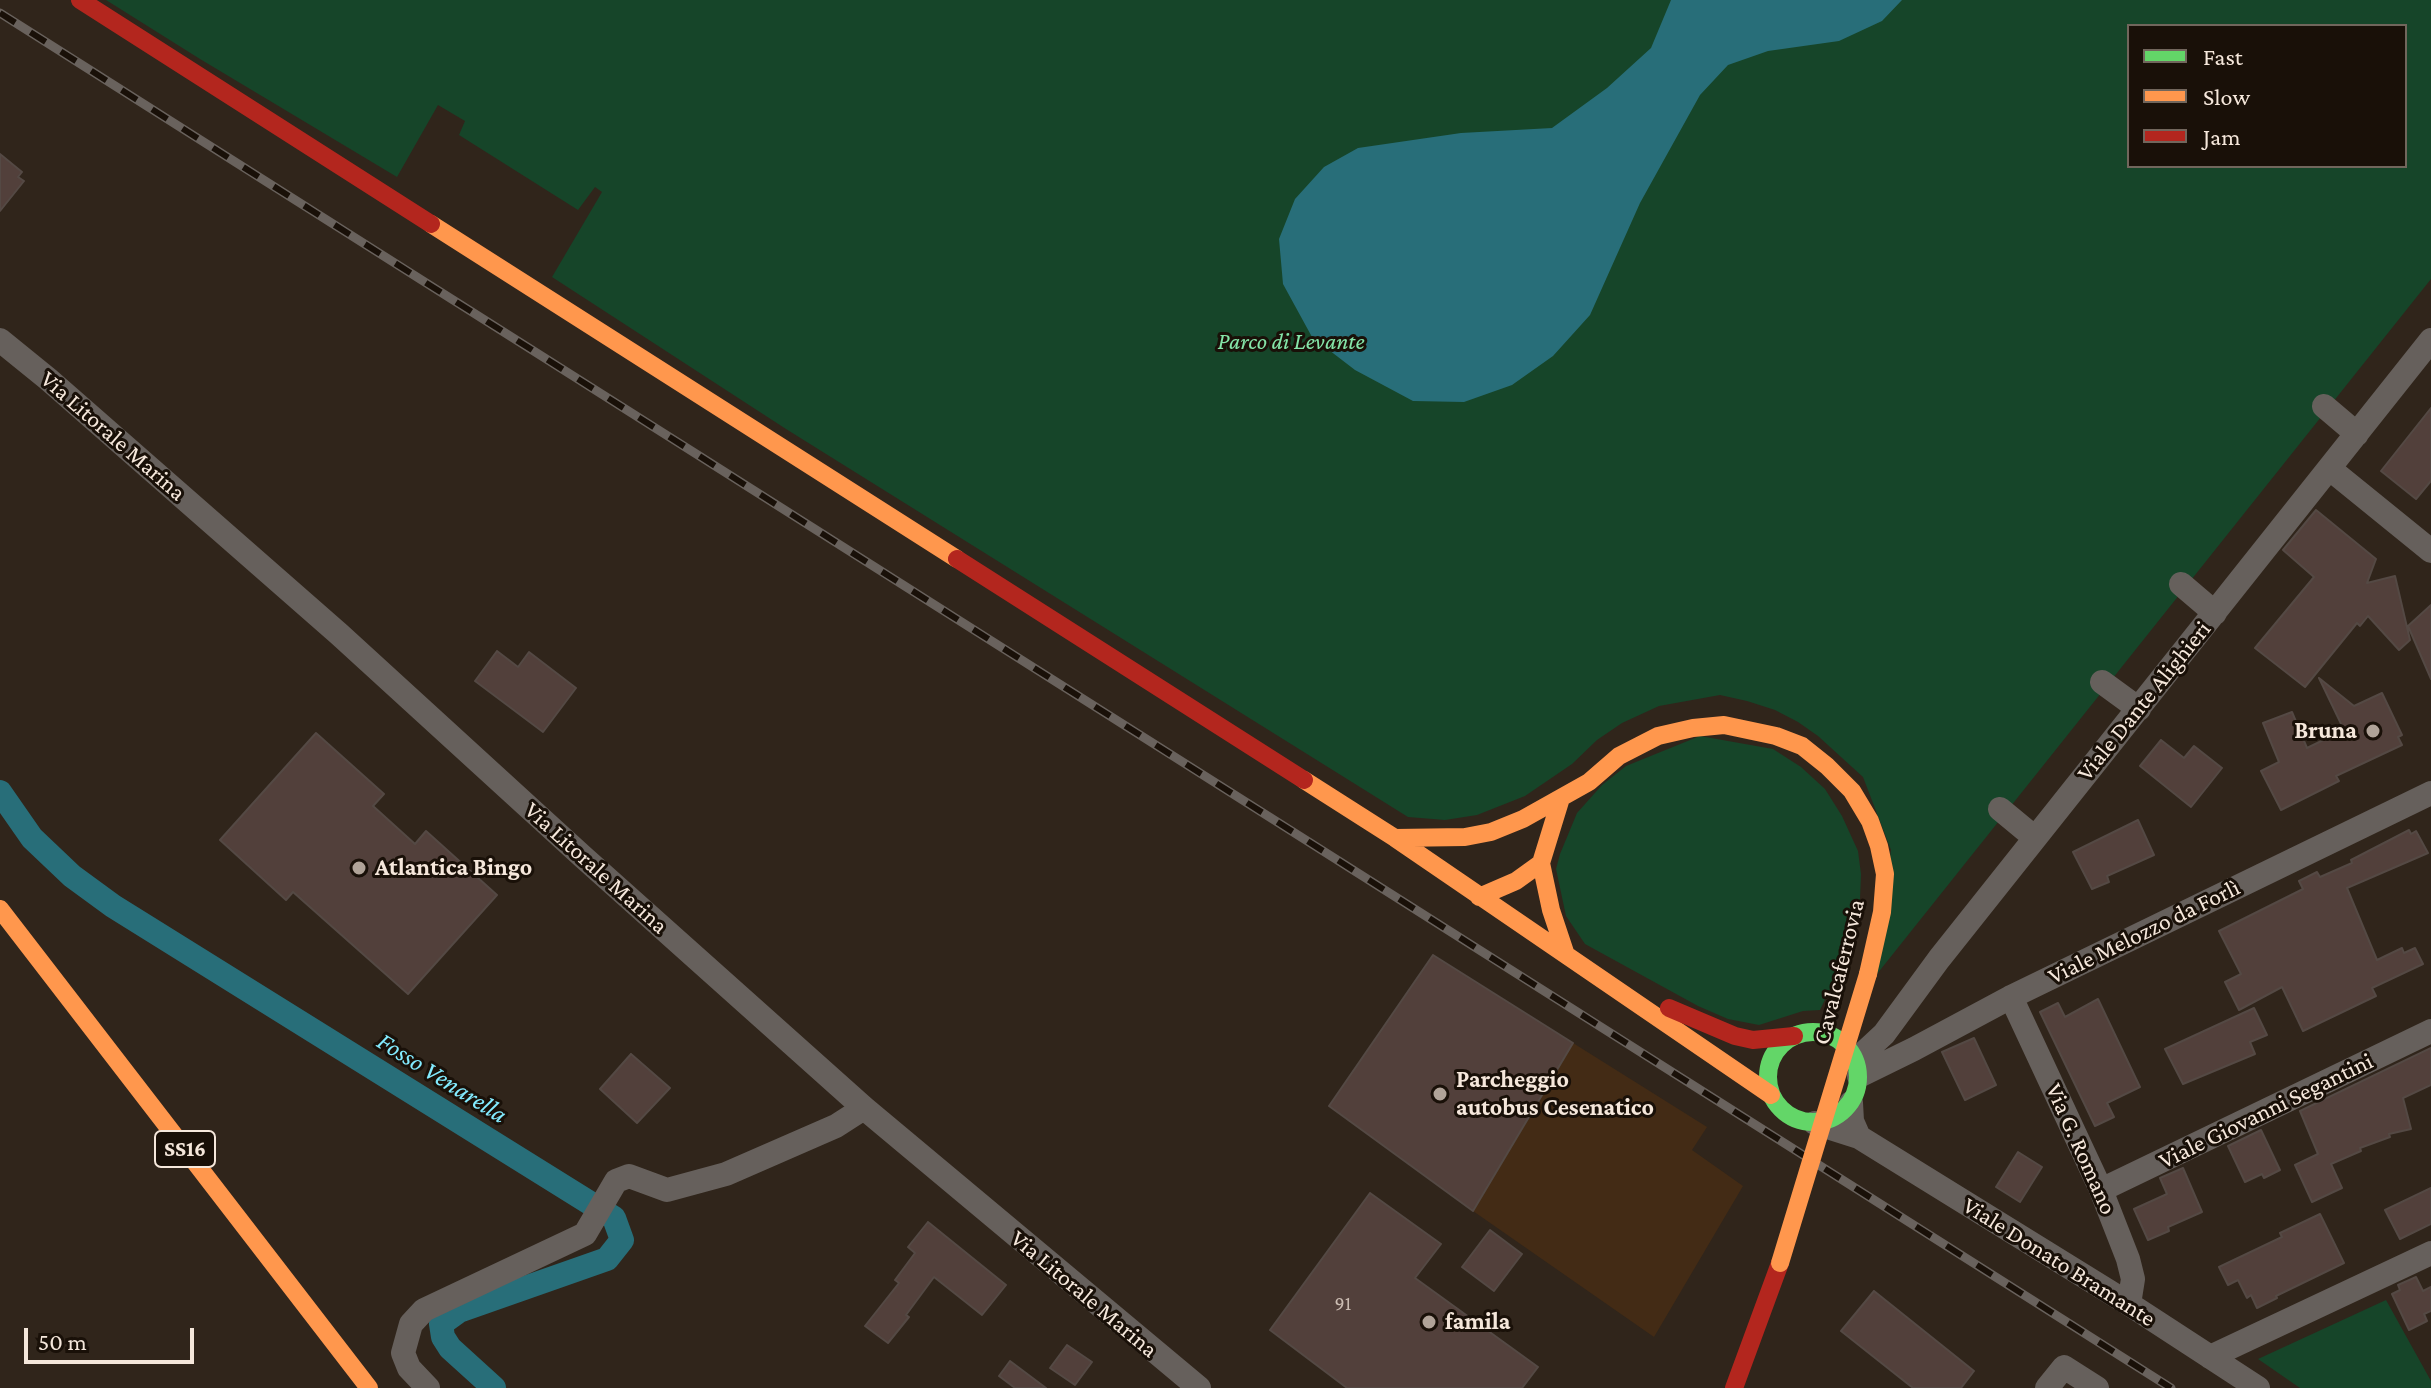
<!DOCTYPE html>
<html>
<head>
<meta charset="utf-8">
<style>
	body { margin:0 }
	#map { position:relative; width:2431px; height:1388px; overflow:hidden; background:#30251b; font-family:"Crimson Pro",serif }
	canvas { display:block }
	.legend { position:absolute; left:2127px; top:24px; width:280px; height:144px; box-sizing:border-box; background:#191008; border:2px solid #71665c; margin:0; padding:10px 14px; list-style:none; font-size:24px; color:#f5e7db }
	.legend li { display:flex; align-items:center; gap:16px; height:40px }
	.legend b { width:40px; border:2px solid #71665c }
	.scale { position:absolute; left:24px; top:1328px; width:170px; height:36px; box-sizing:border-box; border:4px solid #f5e7db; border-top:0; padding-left:10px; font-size:24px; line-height:28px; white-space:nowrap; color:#f5e7db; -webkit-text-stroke:6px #191008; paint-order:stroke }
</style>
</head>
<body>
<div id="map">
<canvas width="2431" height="1388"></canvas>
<ul class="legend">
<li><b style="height:10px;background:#63d668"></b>Fast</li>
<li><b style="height:10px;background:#ff974d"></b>Slow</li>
<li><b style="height:10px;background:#b3261e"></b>Jam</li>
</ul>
<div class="scale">50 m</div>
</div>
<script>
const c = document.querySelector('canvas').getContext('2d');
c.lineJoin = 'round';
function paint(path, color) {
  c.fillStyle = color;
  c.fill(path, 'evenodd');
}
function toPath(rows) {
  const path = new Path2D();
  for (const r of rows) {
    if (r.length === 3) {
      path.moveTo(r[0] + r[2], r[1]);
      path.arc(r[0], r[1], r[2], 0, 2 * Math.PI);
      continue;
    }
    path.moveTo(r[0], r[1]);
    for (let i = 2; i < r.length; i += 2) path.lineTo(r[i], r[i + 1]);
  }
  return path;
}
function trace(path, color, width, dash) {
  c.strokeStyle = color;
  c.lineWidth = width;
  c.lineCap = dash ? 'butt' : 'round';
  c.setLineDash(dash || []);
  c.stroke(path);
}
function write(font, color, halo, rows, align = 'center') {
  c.font = font + ' "Crimson Pro",serif';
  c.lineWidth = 6;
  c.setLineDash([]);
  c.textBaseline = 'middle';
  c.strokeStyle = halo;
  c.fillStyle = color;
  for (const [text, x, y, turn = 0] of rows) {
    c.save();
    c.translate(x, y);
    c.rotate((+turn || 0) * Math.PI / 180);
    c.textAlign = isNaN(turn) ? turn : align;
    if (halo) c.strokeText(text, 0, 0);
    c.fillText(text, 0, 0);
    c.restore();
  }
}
paint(toPath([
	[1573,1043,1707,1127,1692,1150,1743,1186,1654,1337,1473,1211]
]), '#432b15');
paint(toPath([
	[106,0,2431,0,2431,279,1877,974,1891,850,1863,777,1818,736,1798,722,1775,710,1747,701,1720,695,1659,706,1622,723,1597,740,1572,764,1525,796,1477,815,1445,820,1408,817,786,429,552,277,602,192,595,187,578,210,459,135,465,121,438,105,397,177,200,59],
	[2129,26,2405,26,2405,166,2129,166],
	[1700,736,1773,749,1801,767,1825,789,1842,816,1858,851,1861,874,1860,899,1834,981,1820,1010,1803,1011,1759,1025,1728,1019,1698,1006,1585,944,1566,916,1556,869,1560,854,1577,813,1602,785,1626,766],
	[2386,1300,2431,1381,2431,1388,2300,1388,2258,1359]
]), '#164529');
paint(toPath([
	[1671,0,1902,0,1882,21,1839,41,1768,51,1728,65,1700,95,1640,203,1590,315,1553,356,1512,385,1464,402,1413,401,1355,370,1312,337,1283,284,1279,239,1295,199,1324,167,1358,148,1461,133,1552,128,1607,88,1651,48]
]), '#286e79');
trace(toPath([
	[0,792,32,838,72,876,113,906,614,1218,622,1240,607,1259,459,1311,441,1324,443,1337,450,1348,494,1388]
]), '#286e79', 24);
const building = toPath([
	[0,154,22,172,18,177,24,181,0,211,0,154],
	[2431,408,2431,481,2416,499,2381,471,2431,408],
	[2316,510,2376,559,2367,583,2395,576,2410,640,2399,650,2368,616,2360,626,2357,623,2305,687,2255,648,2314,577,2283,550,2316,510],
	[2431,605,2431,679,2408,626,2431,605],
	[497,651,518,667,529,652,576,688,543,732,475,681,497,651],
	[2319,678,2354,706,2382,693,2402,735,2398,737,2402,745,2336,776,2339,781,2281,810,2261,771,2279,762,2263,723,2292,712,2307,748,2344,730,2319,678],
	[316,733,384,794,373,806,415,844,426,831,497,895,408,994,293,892,286,900,220,840,316,733],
	[2161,740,2184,758,2194,746,2222,768,2191,807,2140,766,2161,740],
	[2138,820,2154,855,2107,876,2109,882,2092,889,2073,852,2138,820],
	[2409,830,2411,834,2416,831,2428,853,2347,888,2377,960,2402,948,2404,953,2415,948,2423,964,2372,988,2376,996,2303,1031,2282,987,2239,1010,2225,982,2241,974,2219,931,2303,889,2299,881,2317,872,2320,877,2352,863,2351,860,2409,830],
	[1433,955,1573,1043,1473,1211,1329,1106,1433,955],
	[2098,999,2140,1087,2107,1103,2114,1117,2095,1126,2040,1012,2058,1003,2065,1017,2098,999],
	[2254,1008,2267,1035,2250,1042,2255,1054,2183,1084,2165,1049,2254,1008],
	[1974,1038,1996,1085,1965,1100,1942,1052,1974,1038],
	[2431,1048,2431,1085,2403,1098,2411,1129,2389,1134,2390,1137,2360,1148,2361,1151,2331,1164,2342,1188,2312,1202,2295,1165,2318,1154,2300,1111,2431,1048],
	[631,1054,670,1088,637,1123,600,1089,631,1054],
	[2261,1130,2280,1170,2264,1178,2262,1174,2245,1182,2228,1146,2261,1130],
	[2018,1152,2042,1167,2020,1202,1996,1187,2018,1152],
	[2183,1168,2202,1212,2168,1227,2169,1231,2148,1240,2134,1209,2167,1194,2160,1178,2183,1168],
	[2431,1188,2431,1224,2400,1239,2385,1210,2431,1188],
	[1370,1193,1441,1244,1415,1278,1538,1367,1522,1388,1347,1388,1270,1330,1370,1193],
	[2320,1214,2344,1263,2276,1296,2277,1298,2257,1308,2251,1295,2247,1298,2238,1280,2228,1285,2219,1267,2282,1237,2280,1233,2320,1214],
	[928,1222,1006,1285,982,1315,934,1277,906,1315,909,1317,888,1343,865,1326,899,1283,895,1280,915,1253,908,1247,928,1222],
	[1490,1230,1522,1254,1494,1291,1462,1267,1490,1230],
	[2416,1277,2423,1291,2431,1287,2431,1311,2424,1314,2427,1321,2409,1330,2392,1294,2400,1290,2398,1285,2416,1277],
	[1874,1291,1974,1371,1961,1388,1913,1388,1841,1331,1874,1291],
	[1067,1345,1092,1362,1075,1385,1050,1368,1067,1345],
	[1010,1361,1046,1388,1015,1388,999,1376,1010,1361]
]);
paint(building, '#52403b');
trace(building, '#544944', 2);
trace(toPath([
	[0,340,48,379,339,634,582,856,864,1108,1199,1388],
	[2324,406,2357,434],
	[2330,469,2431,551],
	[2181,584,2215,613],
	[2102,682,2139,709],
	[2000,809,2035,838],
	[2011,997,2101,1190,2128,1259,2133,1279,2129,1304],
	[1856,1060,1884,1034,1939,959,2431,340],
	[1859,1076,1914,1049,2011,997,2431,793],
	[1851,1103,1852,1121,1859,1137],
	[1815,1123,1859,1137,2129,1304,2258,1388],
	[2101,1190,2431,1031],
	[2210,1357,2431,1253],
	[428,1388,409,1368,403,1353,411,1324,424,1310,585,1234,616,1181,629,1176,667,1190,726,1174,836,1126,864,1108],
	[2047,1388,2064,1367,2097,1388]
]), '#66605c', 24);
trace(toPath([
	[1813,1077,45]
]), '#63d668', 18);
trace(toPath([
	[431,224,957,559],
	[1304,780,1395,838,1771,1095],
	[1561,798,1541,863,1551,910,1566,955],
	[1395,838,1465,837,1491,832,1523,819,1589,782,1619,756,1658,736,1693,728,1724,725,1776,736,1802,746,1827,766,1852,791,1870,821,1879,846,1885,874,1882,912,1868,974],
	[1479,897,1516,881,1541,863],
	[0,909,369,1388]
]), '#ff974d', 18);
trace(toPath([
	[80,0,431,224],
	[957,559,1304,780],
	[1669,1008,1735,1036,1753,1040,1794,1036],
	[1734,1388,1780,1263]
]), '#b3261e', 18);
const rail = toPath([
	[0,13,2171,1388]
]);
trace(rail, '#69625d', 9);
trace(rail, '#191008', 6, [18]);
trace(toPath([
	[1780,1263,1868,974]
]), '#ff974d', 18);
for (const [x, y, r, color] of [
	[2373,731,8,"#b0a398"],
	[359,868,8,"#b0a398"],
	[1440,1094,8,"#b0a398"],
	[1429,1322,8,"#b0a398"]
]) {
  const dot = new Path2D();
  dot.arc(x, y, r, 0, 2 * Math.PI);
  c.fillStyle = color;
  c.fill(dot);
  trace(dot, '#191008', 3);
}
write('20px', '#ccbdb3', null, [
	["91",1343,1304]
]);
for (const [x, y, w] of [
	[185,1149,60]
]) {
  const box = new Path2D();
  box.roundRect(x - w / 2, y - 18, w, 36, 6);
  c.fillStyle = '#191008';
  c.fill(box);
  trace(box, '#f5e7db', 2);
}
write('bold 22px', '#f5e7db', null, [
	["SS16",185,1149]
]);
write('italic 24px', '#85e6a9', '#191008', [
	["Parco di Levante",1291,342]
]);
write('24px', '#f5e7db', '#191008', [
	["Via Litorale Marina",113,436,41],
	["Viale Dante Alighieri",2144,701,-51],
	["Via Litorale Marina",596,868,42],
	["Viale Melozzo da Forlì",2144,932,-26],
	["Cavalcaferrovia",1839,972,-76],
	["Viale Giovanni Segantini",2266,1111,-26],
	["Via G. Romano",2081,1149,66],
	["Viale Donato Bramante",2059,1262,32],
	["Via Litorale Marina",1084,1294,40]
]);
write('bold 24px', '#f5e7db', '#191008', [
	["Bruna",2357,731,"right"],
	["Atlantica Bingo",375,868],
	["Parcheggio",1456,1080],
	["autobus Cesenatico",1456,1108],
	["famila",1445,1322]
], 'left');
write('italic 26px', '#83ebff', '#191008', [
	["Fosso Venarella",442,1078,32]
]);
</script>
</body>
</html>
